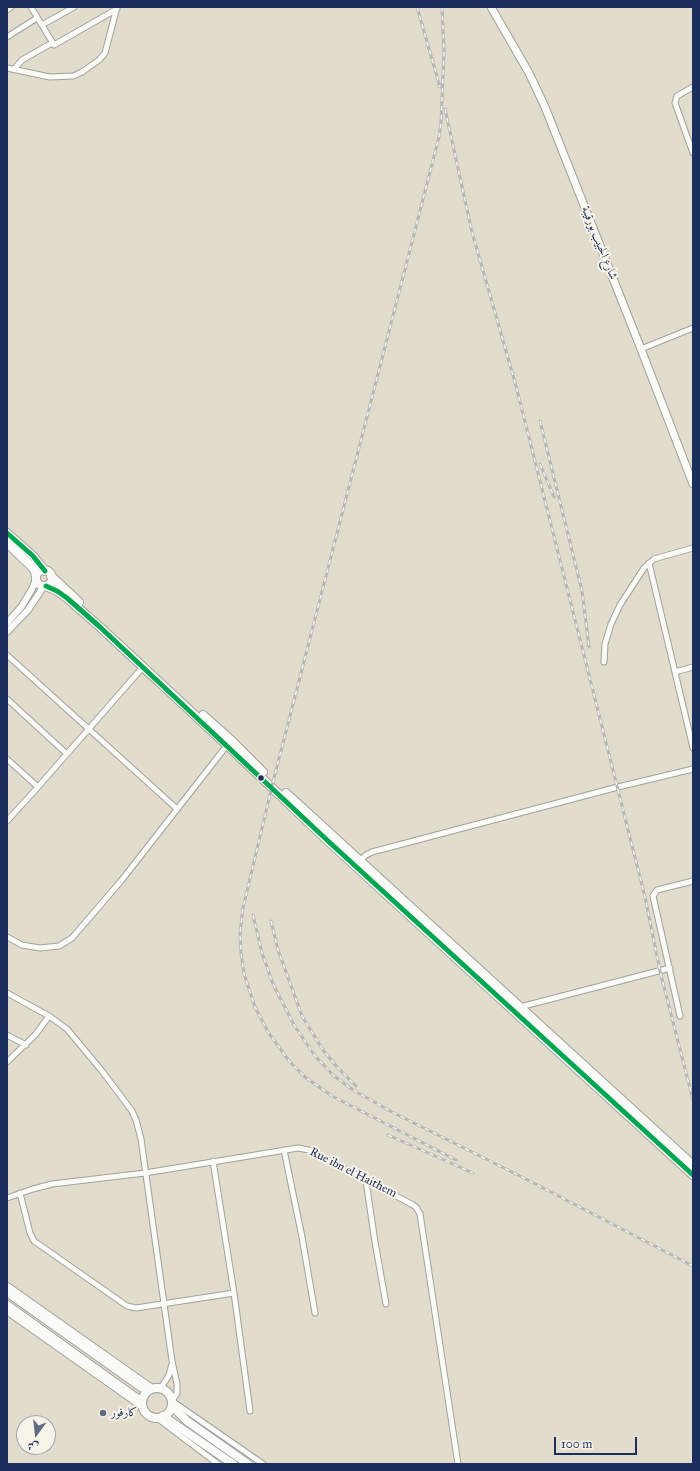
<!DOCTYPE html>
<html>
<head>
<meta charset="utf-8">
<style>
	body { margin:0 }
	#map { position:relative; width:700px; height:1471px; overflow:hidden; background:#e1dccb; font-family:"IM FELL Great Primer",Amiri,serif }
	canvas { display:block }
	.frame { position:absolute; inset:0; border:8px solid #1b2f5e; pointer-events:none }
	.north { position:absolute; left:16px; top:1415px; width:40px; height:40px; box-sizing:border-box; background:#f7f3e8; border:1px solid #9fa5b1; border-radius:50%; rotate:195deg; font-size:11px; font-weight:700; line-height:16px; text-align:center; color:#1b2f5e }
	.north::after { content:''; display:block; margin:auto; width:14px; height:18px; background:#606c84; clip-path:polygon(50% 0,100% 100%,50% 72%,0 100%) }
	.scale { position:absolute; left:554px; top:1437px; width:83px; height:18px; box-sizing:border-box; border:2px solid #1b2f5e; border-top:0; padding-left:5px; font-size:12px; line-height:14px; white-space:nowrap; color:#1b2f5e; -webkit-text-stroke:3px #f7f3e8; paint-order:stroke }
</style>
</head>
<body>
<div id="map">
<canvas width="700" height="1471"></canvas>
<div class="frame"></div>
<div class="north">ش</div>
<div class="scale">100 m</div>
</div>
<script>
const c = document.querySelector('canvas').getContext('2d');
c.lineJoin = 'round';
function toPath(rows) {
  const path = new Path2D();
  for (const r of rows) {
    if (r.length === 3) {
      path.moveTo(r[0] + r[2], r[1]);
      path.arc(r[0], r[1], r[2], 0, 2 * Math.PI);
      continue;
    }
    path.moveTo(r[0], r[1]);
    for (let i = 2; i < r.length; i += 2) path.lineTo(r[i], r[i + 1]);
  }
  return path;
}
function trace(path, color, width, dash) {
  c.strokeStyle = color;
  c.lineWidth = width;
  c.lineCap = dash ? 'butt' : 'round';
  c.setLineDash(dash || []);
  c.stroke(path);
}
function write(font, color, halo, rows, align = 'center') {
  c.font = font + ' "IM FELL Great Primer",Amiri,serif';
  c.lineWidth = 4;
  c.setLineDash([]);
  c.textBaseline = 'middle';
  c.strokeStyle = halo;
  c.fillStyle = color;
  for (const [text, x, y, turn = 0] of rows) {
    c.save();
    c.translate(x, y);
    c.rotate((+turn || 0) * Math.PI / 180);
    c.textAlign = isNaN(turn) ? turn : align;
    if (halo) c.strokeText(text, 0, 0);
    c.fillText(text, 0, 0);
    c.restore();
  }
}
const minor = toPath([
	[31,7,54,45,117,9],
	[7,10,11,7],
	[42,25,74,7],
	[7,37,37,18],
	[7,68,50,77,73,76,82,72,99,60,105,53,117,7],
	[14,69,22,60,52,43],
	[693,87,677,96,675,103,693,153],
	[641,349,693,328],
	[649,563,693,748],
	[7,655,176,808],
	[604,662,605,644,611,624,620,605,644,568,654,559,693,548],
	[675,672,693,667],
	[7,699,67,754],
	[7,759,38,787],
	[7,821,38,787,143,667],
	[358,863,366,855,372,852,618,787,693,769],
	[7,937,22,945,40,948,59,946,72,938,121,881,228,744],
	[7,993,49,1016,67,1029,102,1071,132,1111,136,1120,141,1139,172,1361,177,1384,177,1393,174,1398,171,1399],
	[520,1007,670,968],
	[680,1016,653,896,657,890,693,881],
	[7,1035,26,1045],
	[7,1062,36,1034,49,1016],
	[284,1150,302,1237,315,1313],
	[213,1161,234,1293,250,1411],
	[366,1181,375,1242,386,1304],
	[20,1193,30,1233,34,1241,127,1306,136,1308,234,1293],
	[7,1198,33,1189,52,1184,145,1173,298,1148,309,1150,413,1205,416,1207,420,1214,458,1464],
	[7,1285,153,1388],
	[7,1312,143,1408],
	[161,1388,169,1375,172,1364],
	[172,1401,263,1464],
	[157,1418,218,1464]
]);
const tertiary = toPath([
	[7,623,22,606,32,589,36,579],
	[7,632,28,610,44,586]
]);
const secondary = toPath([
	[491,7,529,73,545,107,641,349,693,484]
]);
const primary = toPath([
	[7,533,33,556,45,571],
	[7,543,32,567,35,571,36,577],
	[44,578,8],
	[51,576,79,602],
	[46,586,57,591,67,598,100,627,227,745,328,841,693,1175],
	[203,715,231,740,263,772],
	[286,793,693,1165]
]);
const trunk = toPath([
	[7,1292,141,1387,149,1390],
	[7,1305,142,1402],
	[157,1403,15],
	[172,1406,187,1421,248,1464],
	[163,1416,233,1464]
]);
trace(minor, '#a1a19d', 7);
trace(tertiary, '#a1a19d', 8);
trace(secondary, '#a1a19d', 9);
trace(primary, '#a1a19d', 10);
trace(trunk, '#a1a19d', 10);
trace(minor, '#fafaf7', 5);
trace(tertiary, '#fafaf7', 6);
trace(secondary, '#fafaf7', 7);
trace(primary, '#fafaf7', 8);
trace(trunk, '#fafaf7', 8);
const rail = toPath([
	[417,7,440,87],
	[442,7,444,52,441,123,439,137,273,782,243,908,240,933,241,953,244,974,255,1007,268,1032,289,1061,305,1077,332,1096,456,1160],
	[445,109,472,232,516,386,645,897,660,971,693,1100],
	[540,421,582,591,589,647],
	[540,464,554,497],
	[253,915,262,953,273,984,294,1025,315,1056,333,1075,353,1090,390,1111,520,1176,693,1266],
	[271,921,278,950,302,1016,323,1050,338,1068,356,1086],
	[388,1135,473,1173]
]);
trace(rail, '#b5b7b9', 3);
trace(rail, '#f7f3e8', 1.5, [4.5]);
trace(toPath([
	[7,533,33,556,45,571],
	[46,586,57,591,67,598,100,627,328,841,693,1175]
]), '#00a651', 5);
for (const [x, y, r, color] of [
	[261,778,3.5,"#1b2f5e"],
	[103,1413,4,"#606c84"]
]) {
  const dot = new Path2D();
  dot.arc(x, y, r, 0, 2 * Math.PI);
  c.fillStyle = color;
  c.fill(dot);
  trace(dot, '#f7f3e8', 1.5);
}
write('12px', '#1b2f5e', '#f7f3e8', [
	["شارع الحبيب بورقيبة",599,243,68],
	["Rue ibn el Haithem",353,1173,27]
]);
write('12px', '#1b2f5e', '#f7f3e8', [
	["كارفور",111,1413]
], 'left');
</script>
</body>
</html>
